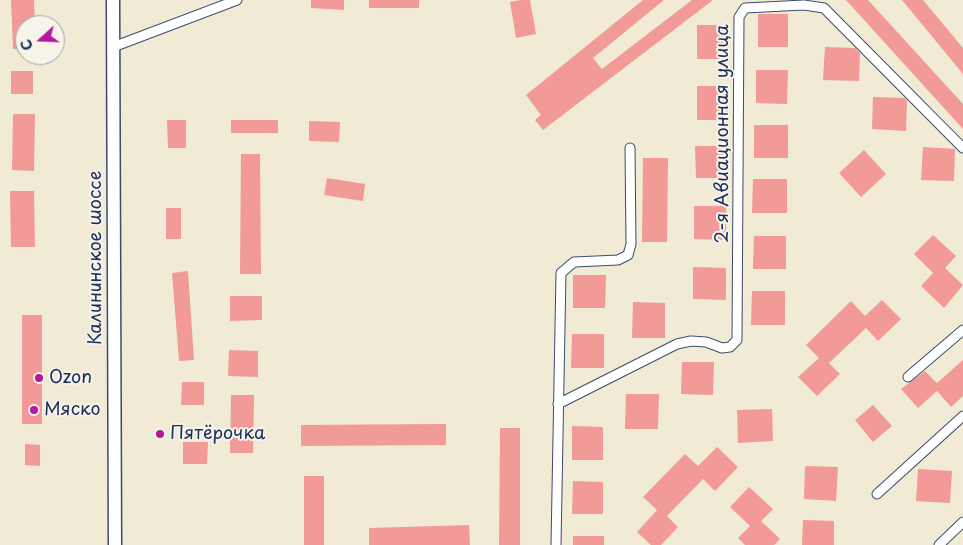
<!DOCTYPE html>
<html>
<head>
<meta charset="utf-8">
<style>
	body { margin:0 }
	#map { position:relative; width:963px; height:545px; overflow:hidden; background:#f1ead5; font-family:"Playpen Sans",sans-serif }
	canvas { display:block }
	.north { position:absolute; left:15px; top:15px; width:50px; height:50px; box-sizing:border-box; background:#f7f3e8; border:1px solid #9fa5b1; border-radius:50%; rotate:250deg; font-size:14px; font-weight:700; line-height:20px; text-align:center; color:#1b2f5e }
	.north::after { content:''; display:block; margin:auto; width:18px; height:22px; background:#b5179e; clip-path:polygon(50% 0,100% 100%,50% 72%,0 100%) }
</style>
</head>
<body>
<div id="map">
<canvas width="963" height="545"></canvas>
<div class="north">С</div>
</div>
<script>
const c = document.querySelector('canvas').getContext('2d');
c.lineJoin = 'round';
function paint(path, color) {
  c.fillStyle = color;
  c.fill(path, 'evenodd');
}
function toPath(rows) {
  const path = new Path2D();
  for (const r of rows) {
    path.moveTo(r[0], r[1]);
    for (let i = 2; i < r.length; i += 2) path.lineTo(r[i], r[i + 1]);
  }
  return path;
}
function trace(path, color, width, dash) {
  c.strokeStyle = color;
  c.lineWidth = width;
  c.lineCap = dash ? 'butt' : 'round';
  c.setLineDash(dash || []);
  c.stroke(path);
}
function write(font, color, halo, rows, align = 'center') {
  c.font = font + ' "Playpen Sans",sans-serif';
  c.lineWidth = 4;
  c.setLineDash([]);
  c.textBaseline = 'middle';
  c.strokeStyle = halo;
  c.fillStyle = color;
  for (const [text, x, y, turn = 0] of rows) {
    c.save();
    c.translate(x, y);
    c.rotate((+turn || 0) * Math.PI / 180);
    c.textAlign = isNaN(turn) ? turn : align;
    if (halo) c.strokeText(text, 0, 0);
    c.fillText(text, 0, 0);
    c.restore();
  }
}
paint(toPath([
	[11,0,34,0,35,25,25,25,25,49,13,49],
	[311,0,344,0,344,10,311,8],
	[369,0,419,0,419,8,369,8],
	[521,0,530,0,536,34,516,38,510,2],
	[643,0,664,0,593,58,602,69,692,0,713,0,543,130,535,120,541,115,526,95],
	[846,0,868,0,963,104,963,129],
	[902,0,923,0,963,48,963,74],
	[758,14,788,14,788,47,758,47],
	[697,25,729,25,729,59,697,59],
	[825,47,855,48,860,53,859,81,823,80],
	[756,70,788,70,787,104,756,103],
	[11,71,33,71,33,94,11,94],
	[697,86,728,86,728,120,697,120],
	[873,97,905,98,907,101,906,131,872,129],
	[13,114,35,114,34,171,12,170],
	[167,120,186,120,186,148,168,148],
	[231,120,278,120,278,133,231,133],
	[309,121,340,122,339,142,309,141],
	[754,125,788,125,788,158,754,158],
	[695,146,726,146,727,178,696,178],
	[923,147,955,149,954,181,921,180],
	[864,150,886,174,861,197,839,173],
	[241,154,260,154,261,274,240,274],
	[643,158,668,158,667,242,642,242],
	[327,178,365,184,363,201,324,195],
	[753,179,787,179,787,213,752,213],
	[10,191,34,191,35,247,11,247],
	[694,206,726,206,726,240,694,239],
	[166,208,181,208,181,239,166,239],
	[933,235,956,256,945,268,963,285,944,308,921,286,933,273,914,254],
	[754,236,786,236,786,269,753,269],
	[693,267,726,268,726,300,693,299],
	[188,271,194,360,179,361,172,273],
	[573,275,606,275,605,308,573,308],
	[752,291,785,291,785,325,751,325],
	[230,296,262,296,262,320,230,321],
	[882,300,901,319,878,341,866,328,829,363,840,374,817,396,798,377,819,358,806,345,851,301,865,316],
	[633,302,665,303,665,338,632,338],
	[22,315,42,315,42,424,22,424],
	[572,334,604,334,604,368,571,368],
	[229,350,258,351,258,377,228,376],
	[963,360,963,396,951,407,937,391,918,408,901,389,925,371,937,383],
	[682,362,714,362,713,395,681,394],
	[182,382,204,382,204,405,181,405],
	[626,394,659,394,658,429,625,429],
	[231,395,254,395,253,453,230,453],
	[873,405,892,426,873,442,855,420],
	[772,409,773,441,738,443,737,410],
	[446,424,446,445,301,446,301,425],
	[572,426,603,427,603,460,572,460],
	[500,428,520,428,520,545,499,545],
	[183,442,208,442,207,464,183,464],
	[25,444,40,445,40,466,25,465],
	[717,447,738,467,715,491,703,479,667,516,678,527,661,545,651,545,637,532,657,510,643,497,685,454,698,466],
	[805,466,838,467,836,501,804,499],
	[918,469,952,471,950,503,916,501],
	[304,476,324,476,324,545,304,545],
	[573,481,603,482,603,514,572,514],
	[749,487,773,509,761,521,780,539,774,545,745,545,738,538,750,526,730,507],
	[803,520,834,521,834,545,802,545],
	[469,525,470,545,369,545,369,528],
	[573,536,604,536,604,545,573,545]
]), '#f19a97');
const minor = toPath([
	[113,47,237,0],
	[908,377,963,330],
	[558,404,677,344,691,341,706,342,722,348,730,347,737,340,739,17,745,8,804,5,824,8,963,148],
	[877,494,963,416],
	[556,545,561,273,574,262,618,260,628,255,631,244,630,148],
	[939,545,963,522]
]);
const primary = toPath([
	[113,0,115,545]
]);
trace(minor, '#3b4b70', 11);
trace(primary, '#3b4b70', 15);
trace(minor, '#fff', 9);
trace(primary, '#fff', 12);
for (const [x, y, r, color] of [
	[39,378,5,"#b5179e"],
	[34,410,5,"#b5179e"],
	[160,434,5,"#b5179e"]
]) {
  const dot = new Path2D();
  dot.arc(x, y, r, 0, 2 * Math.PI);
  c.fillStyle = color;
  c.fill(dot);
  trace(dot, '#f7f3e8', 2);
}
write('18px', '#1b2f5e', '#f7f3e8', [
	["2-я Авиационная улица",723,134,-90],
	["Калининское шоссе",96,258,-90]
]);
write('18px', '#1b2f5e', '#f7f3e8', [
	["Ozon",49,378],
	["Мяско",44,410],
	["Пятёрочка",170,434]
], 'left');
</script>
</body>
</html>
